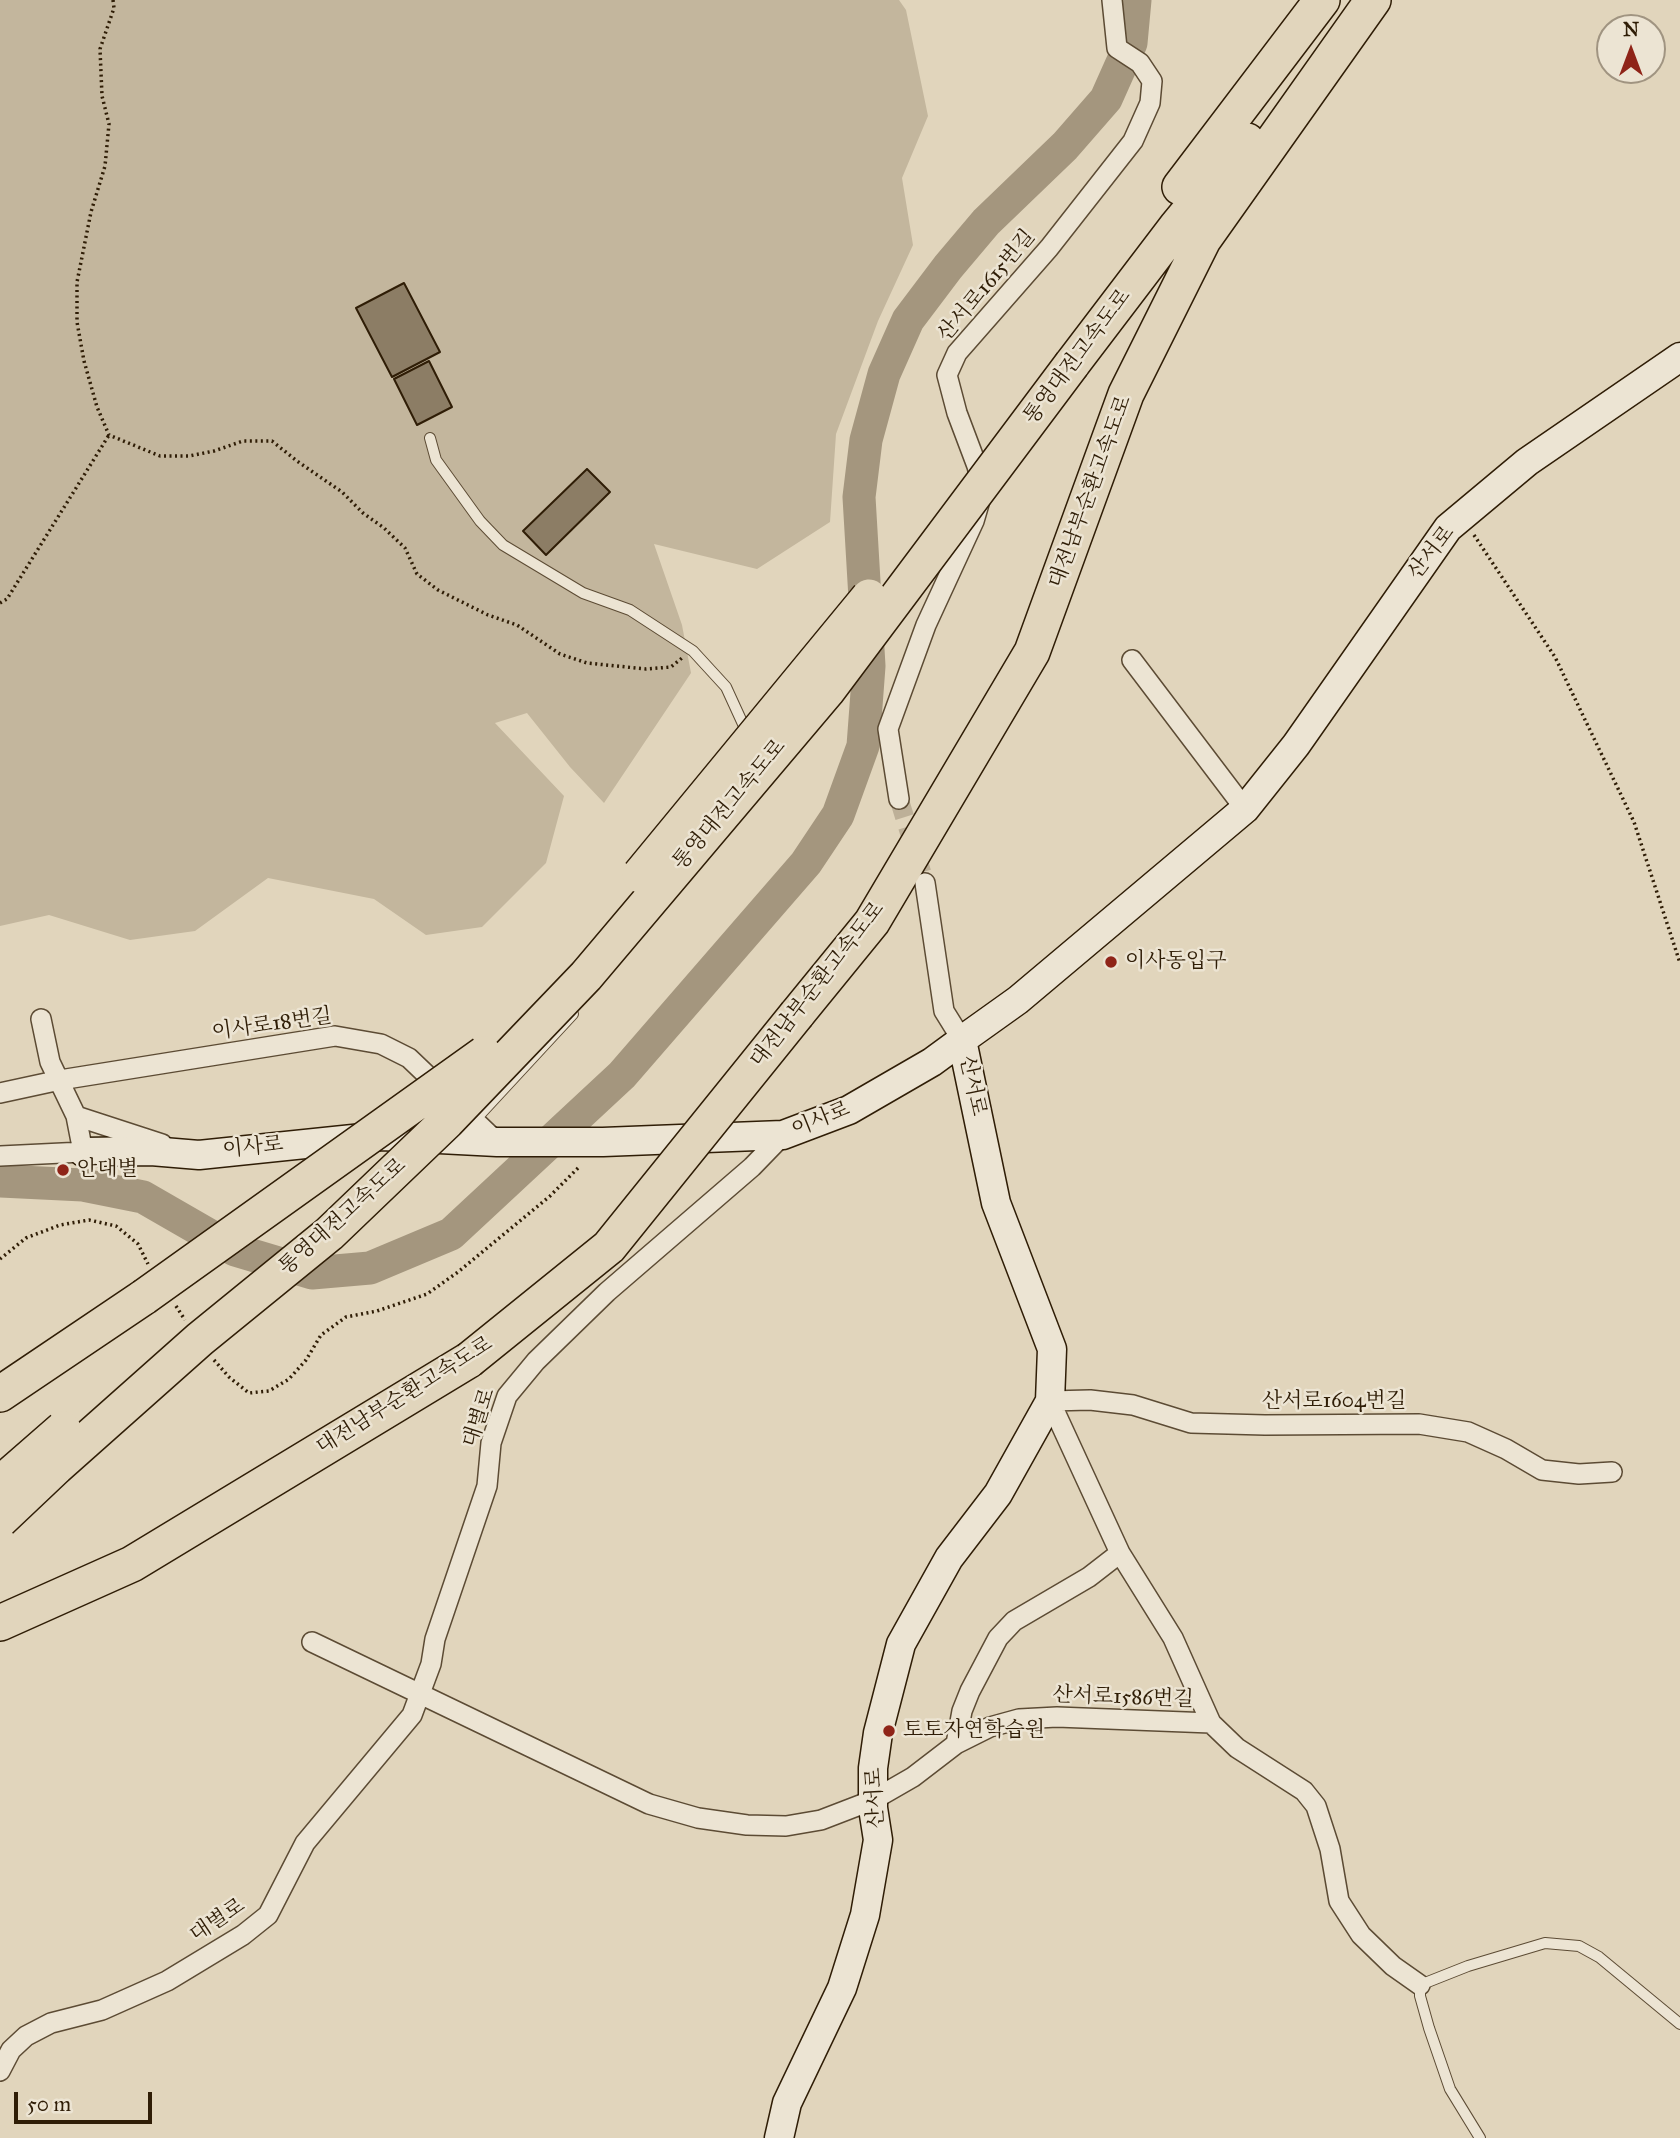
<!DOCTYPE html>
<html>
<head>
<meta charset="utf-8">
<style>
	body { margin:0 }
	#map { position:relative; width:1680px; height:2138px; overflow:hidden; background:#e1d5bc; font-family:"IM FELL Great Primer",serif }
	canvas { display:block }
	.north { position:absolute; left:1596px; top:14px; width:70px; height:70px; box-sizing:border-box; background:#ece4d3; border:2px solid #a09481; border-radius:50%; rotate:0deg; font-size:19px; font-weight:700; line-height:28px; text-align:center; color:#2f1d06 }
	.north::after { content:''; display:block; margin:auto; width:24px; height:32px; background:#8f2418; clip-path:polygon(50% 0,100% 100%,50% 72%,0 100%) }
	.scale { position:absolute; left:14px; top:2092px; width:138px; height:32px; box-sizing:border-box; border:4px solid #2f1d06; border-top:0; padding-left:9px; font-size:21px; line-height:24px; white-space:nowrap; color:#2f1d06; -webkit-text-stroke:5px #ece4d3; paint-order:stroke }
</style>
</head>
<body>
<div id="map">
<canvas width="1680" height="2138"></canvas>
<div class="north">N</div>
<div class="scale">50 m</div>
</div>
<script>
const c = document.querySelector('canvas').getContext('2d');
c.lineJoin = 'round';
function paint(path, color) {
  c.fillStyle = color;
  c.fill(path, 'evenodd');
}
function toPath(rows) {
  const path = new Path2D();
  for (const r of rows) {
    path.moveTo(r[0], r[1]);
    for (let i = 2; i < r.length; i += 2) path.lineTo(r[i], r[i + 1]);
  }
  return path;
}
function trace(path, color, width, dash) {
  c.strokeStyle = color;
  c.lineWidth = width;
  c.lineCap = dash ? 'butt' : 'round';
  c.setLineDash(dash || []);
  c.stroke(path);
}
function write(font, color, halo, rows, align = 'center') {
  c.font = font + ' "IM FELL Great Primer","Noto Serif KR",serif';
  c.lineWidth = 5;
  c.setLineDash([]);
  c.textBaseline = 'middle';
  c.strokeStyle = halo;
  c.fillStyle = color;
  for (const [text, x, y, turn = 0] of rows) {
    c.save();
    c.translate(x, y);
    c.rotate((+turn || 0) * Math.PI / 180);
    c.textAlign = isNaN(turn) ? turn : align;
    if (halo) c.strokeText(text, 0, 0);
    c.fillText(text, 0, 0);
    c.restore();
  }
}
paint(toPath([
	[0,0,899,0,906,10,928,116,902,178,913,245,878,321,836,434,830,522,757,569,654,544,682,625,691,673,604,803,570,767,527,713,495,723,564,796,546,863,482,927,426,935,374,899,268,878,195,931,130,940,49,915,0,926]
]), '#c3b69d');
const water = toPath([
	[1127,0,1148,0,1141,49,1126,39,1127,0]
]);
paint(water, '#a4967e');
trace(water, '#75664e', 2);
trace(toPath([
	[0,1181,83,1185,143,1197,235,1250,312,1273,370,1268,451,1234,622,1075,806,863,838,815,863,746,869,666,859,497,866,440,884,374,908,320,948,267,986,222,1065,146,1106,99,1131,43,1135,0]
]), '#a4967e', 33);
const building = toPath([
	[404,283,440,352,392,377,356,308,404,283],
	[429,361,452,407,417,425,394,379,429,361],
	[587,469,610,492,546,555,523,531,587,469]
]);
paint(building, '#8c7d65');
trace(building, '#2f1d06', 2);
trace(toPath([
	[899,799,925,883]
]), '#bdb098', 19, [19, 10]);
const lane = toPath([
	[430,438,436,460,480,521,503,545,583,593,630,610,693,651,726,687,748,735],
	[474,1121,573,1014],
	[1480,2138,1450,2089,1429,2028,1420,1996,1420,1985,1468,1966,1545,1943,1579,1946,1599,1957,1680,2024]
]);
const street = toPath([
	[1132,660,1245,809],
	[899,799,888,729,926,625,974,521,983,490,977,466,957,413,947,375,957,353,1049,248,1133,141,1150,103,1152,81,1140,63,1117,48,1112,0],
	[925,883,944,1011,962,1040],
	[0,1093,60,1080,335,1036,381,1044,409,1058,497,1142],
	[76,1116,162,1144],
	[0,1156,83,1152,76,1116,50,1062,41,1019],
	[312,1642,649,1804,698,1818,747,1825,786,1826,821,1820,873,1800,913,1777,956,1744,990,1727,1019,1719,1057,1717,1211,1723,1237,1748,1304,1791,1316,1806,1330,1849,1339,1901,1361,1935,1393,1966,1420,1985],
	[1211,1723,1173,1638,1120,1553,1050,1401,1090,1400,1133,1405,1191,1423,1265,1425,1419,1424,1468,1432,1506,1449,1542,1470,1579,1474,1612,1472],
	[956,1744,962,1711,970,1691,998,1638,1014,1621,1089,1577,1120,1553],
	[0,2071,11,2050,26,2036,51,2023,102,2010,167,1981,243,1935,268,1915,305,1843,412,1715,431,1664,435,1639,487,1486,491,1443,507,1396,536,1361,607,1292,752,1167,783,1135]
]);
const secondary = toPath([
	[83,1152,151,1151,199,1155,382,1136,497,1142,603,1142,783,1135,849,1110,932,1062,962,1040],
	[779,2138,787,2103,842,1988,865,1915,878,1840,873,1808,873,1768,878,1733,901,1644,949,1558,998,1494,1050,1401,1052,1349,996,1203,962,1040,1018,1000,1245,809,1296,745,1448,528,1527,462,1680,357]
]);
const highway = toPath([
	[1180,187,1322,0],
	[1072,364,1177,226,1247,141],
	[797,1014,872,922,1032,652,1126,394,1203,240,1373,0],
	[0,1394,144,1297],
	[0,1623,132,1564,469,1360]
]);
trace(lane, '#5c4b34', 12);
trace(street, '#5c4b34', 22);
trace(secondary, '#2f1d06', 31);
trace(highway, '#2f1d06', 38);
trace(toPath([
	[113,0,114,8,100,49,102,96,109,124,105,166,91,212,77,282,77,322,84,361,97,407,109,435,160,456,189,456,214,451,243,441,272,441,297,461,342,492,363,513,384,528,405,548,417,574,438,590,488,615,517,625,560,654,587,663,646,669,671,667,682,658],
	[1474,535,1555,657,1634,822,1680,963],
	[0,603,7,599,109,435],
	[0,1259,26,1238,60,1225,89,1220,116,1226,138,1244,148,1264],
	[176,1306,185,1320],
	[214,1360,229,1377,249,1393,269,1391,289,1379,306,1360,321,1335,346,1317,377,1311,427,1294,458,1272,550,1196,580,1166]
]), '#2f1d06', 3.5, [2, 3.5]);
trace(lane, '#ece4d3', 10);
trace(street, '#ece4d3', 19);
trace(secondary, '#ece4d3', 28);
trace(highway, '#e1d5bc', 35);
const highwayBridge = toPath([
	[640,875,869,597],
	[144,1297,484,1054],
	[469,1360,609,1247,797,1014],
	[0,1484,63,1429],
	[0,1520,56,1467,200,1339,329,1234,447,1121,586,976,827,691,1072,364]
]);
trace(highwayBridge, '#2f1d06', 38, []);
trace(highwayBridge, '#e1d5bc', 35);
for (const [x, y, r, color] of [
	[1111,962,7,"#8f2418"],
	[63,1170,7,"#8f2418"],
	[889,1731,7,"#8f2418"]
]) {
  const dot = new Path2D();
  dot.arc(x, y, r, 0, 2 * Math.PI);
  c.fillStyle = color;
  c.fill(dot);
  trace(dot, '#ece4d3', 2.5);
}
write('21px', '#2f1d06', '#ece4d3', [
	["산서로1615번길",987,286,-50],
	["통영대전고속도로",1078,357,-53],
	["대전남부순환고속도로",1091,492,-70],
	["산서로",1432,553,-52],
	["통영대전고속도로",730,805,-50],
	["대전남부순환고속도로",818,985,-52],
	["이사로18번길",272,1025,-8],
	["산서로",972,1086,78],
	["이사로",821,1120,-22],
	["이사로",253,1148,-6],
	["통영대전고속도로",343,1217,-42],
	["대전남부순환고속도로",405,1396,-32],
	["산서로1604번길",1334,1402],
	["대별로",480,1418,-72],
	["산서로1586번길",1123,1698,2],
	["산서로",876,1798,-93],
	["대별로",218,1921,-34]
]);
write('21px', '#2f1d06', '#ece4d3', [
	["이사동입구",1125,962],
	["안대별",77,1170],
	["토토자연학습원",903,1731]
], 'left');
</script>
</body>
</html>
